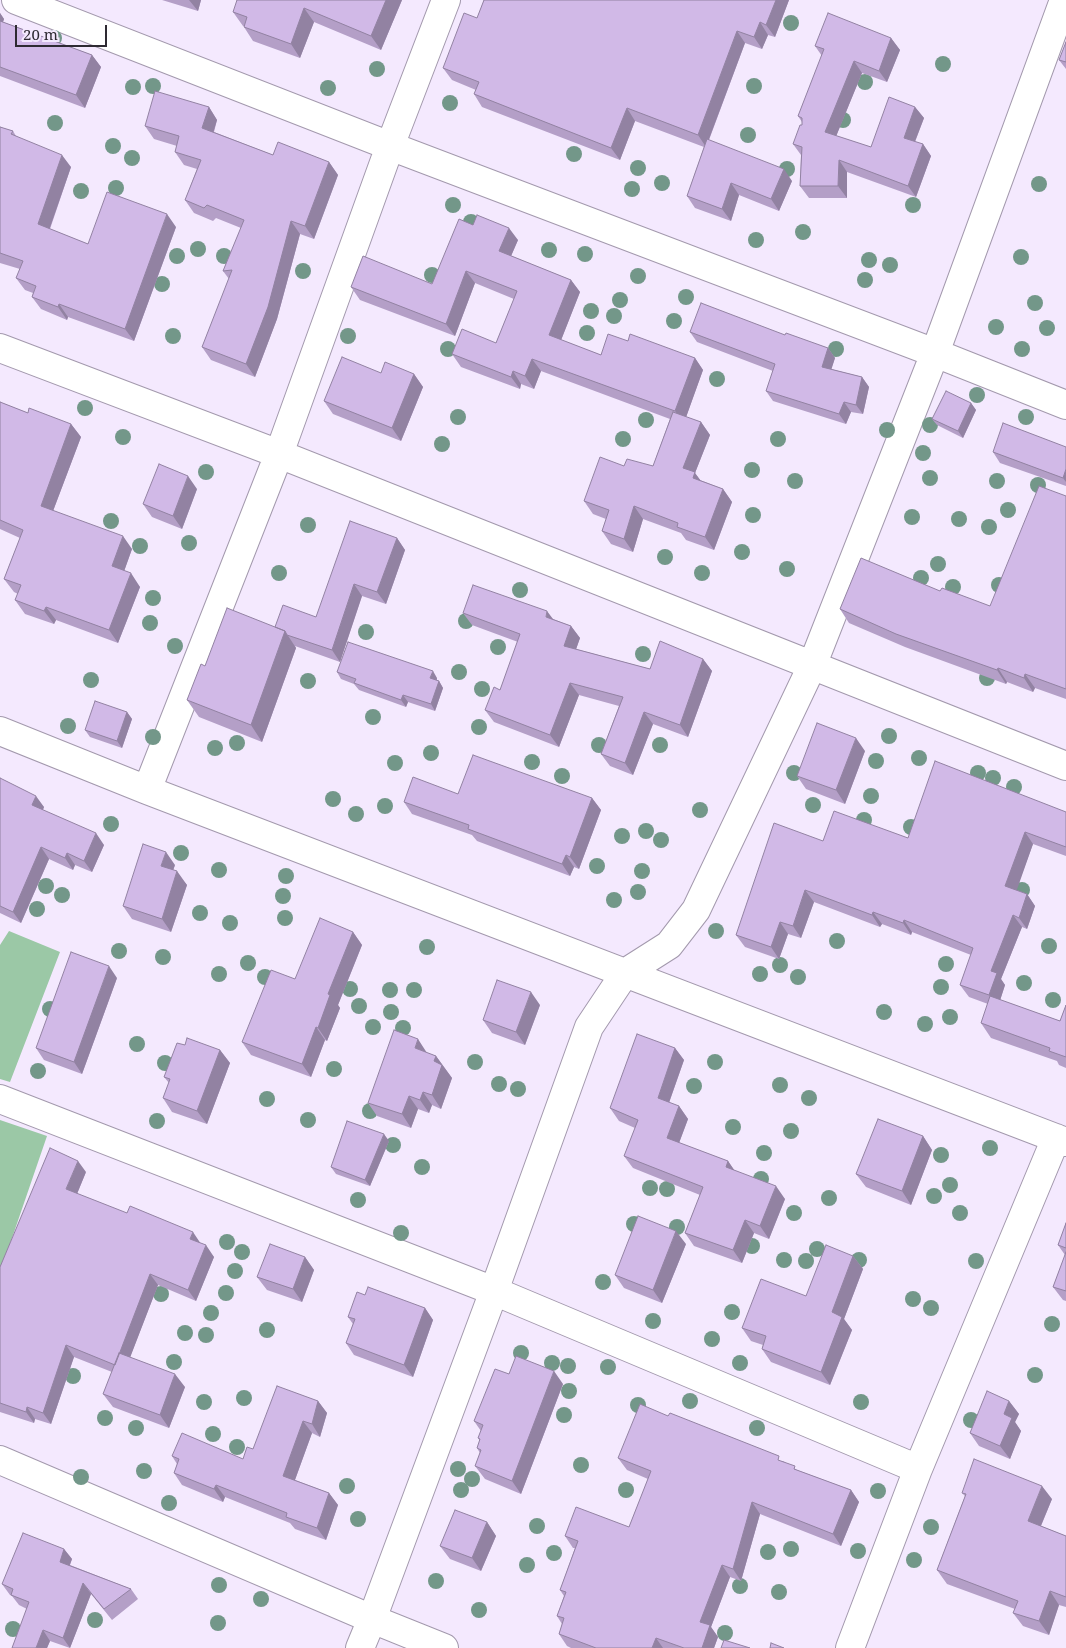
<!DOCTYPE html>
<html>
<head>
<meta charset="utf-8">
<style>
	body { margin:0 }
	#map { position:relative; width:1066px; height:1648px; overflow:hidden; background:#f4e9fe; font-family:"Noto Serif",serif }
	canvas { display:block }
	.scale { position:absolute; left:15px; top:25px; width:92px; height:22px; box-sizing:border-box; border:2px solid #2e2a32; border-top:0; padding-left:6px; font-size:15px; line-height:18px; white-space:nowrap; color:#2e2a32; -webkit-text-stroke:4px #f4e9fe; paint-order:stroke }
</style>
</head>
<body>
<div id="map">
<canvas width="1066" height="1648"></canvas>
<div class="scale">20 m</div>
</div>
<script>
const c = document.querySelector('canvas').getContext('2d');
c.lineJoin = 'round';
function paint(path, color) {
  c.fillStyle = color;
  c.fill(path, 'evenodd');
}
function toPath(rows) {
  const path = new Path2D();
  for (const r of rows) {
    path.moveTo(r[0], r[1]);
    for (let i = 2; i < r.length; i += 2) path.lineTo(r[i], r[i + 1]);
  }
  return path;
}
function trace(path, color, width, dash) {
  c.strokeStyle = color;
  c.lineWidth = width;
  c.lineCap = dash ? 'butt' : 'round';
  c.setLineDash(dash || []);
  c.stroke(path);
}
paint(toPath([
	[9,931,60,952,10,1082,0,1079,0,945],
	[0,1120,47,1136,0,1273]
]), '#9bc8a6');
const minor = toPath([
	[16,0,390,146,935,353,1066,405],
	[0,348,279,454,1066,766],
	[0,731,147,790,1066,1142],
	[147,790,279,454,390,146,446,0],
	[0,1099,494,1291,918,1469],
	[0,1460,372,1619,444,1648],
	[360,1648,372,1619,494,1291,589,1027,625,973,669,945,696,910,812,666,935,353,1064,0],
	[850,1648,918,1469,1056,1138]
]);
trace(minor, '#a399ad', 30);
trace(minor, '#fff', 28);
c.fillStyle = '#739789';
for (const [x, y] of [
	[791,23],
	[54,38],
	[943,64],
	[377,69],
	[865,82],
	[153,86],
	[754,86],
	[133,87],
	[328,88],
	[450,103],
	[843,120],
	[55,123],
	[748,135],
	[113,146],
	[574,154],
	[132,158],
	[638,168],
	[787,169],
	[662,183],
	[1039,184],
	[116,188],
	[632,189],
	[81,191],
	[453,205],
	[913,205],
	[471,222],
	[803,232],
	[756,240],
	[198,249],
	[549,250],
	[585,254],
	[177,256],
	[224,256],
	[1021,257],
	[869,260],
	[890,265],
	[303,271],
	[432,275],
	[638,276],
	[865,280],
	[162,284],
	[686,297],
	[620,300],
	[1035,303],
	[591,311],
	[614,316],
	[674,321],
	[996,327],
	[1047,328],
	[587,333],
	[173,336],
	[348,336],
	[448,349],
	[836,349],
	[1022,349],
	[717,379],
	[977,395],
	[85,408],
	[458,417],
	[1026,417],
	[646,420],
	[930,425],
	[887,430],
	[123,437],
	[623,439],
	[778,439],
	[442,444],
	[923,453],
	[752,470],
	[206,472],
	[930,478],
	[795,481],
	[997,481],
	[1038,485],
	[1008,510],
	[753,515],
	[912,517],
	[959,519],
	[111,521],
	[308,525],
	[989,527],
	[189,543],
	[140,546],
	[742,552],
	[665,557],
	[938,564],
	[787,569],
	[279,573],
	[702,573],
	[921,578],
	[999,585],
	[953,587],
	[520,590],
	[153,598],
	[466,621],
	[150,623],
	[366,632],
	[175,646],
	[498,647],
	[643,654],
	[459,672],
	[987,678],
	[91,680],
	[308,681],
	[482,689],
	[373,717],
	[68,726],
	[479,727],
	[889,736],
	[153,737],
	[237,743],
	[599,745],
	[660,745],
	[215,748],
	[431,753],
	[919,758],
	[876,761],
	[532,762],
	[395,763],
	[794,773],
	[978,773],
	[562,776],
	[993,778],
	[1014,787],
	[871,796],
	[333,799],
	[813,805],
	[385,806],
	[700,810],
	[356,814],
	[864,820],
	[111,824],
	[911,827],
	[646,831],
	[622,836],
	[661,840],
	[181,853],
	[597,866],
	[219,870],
	[642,871],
	[286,876],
	[46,886],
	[1022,890],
	[638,892],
	[62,895],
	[283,896],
	[614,900],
	[37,909],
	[200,913],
	[285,918],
	[230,923],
	[716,931],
	[837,941],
	[1049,946],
	[427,947],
	[119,951],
	[163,957],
	[248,963],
	[946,964],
	[780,965],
	[219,974],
	[760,974],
	[265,977],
	[798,977],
	[1024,983],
	[941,987],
	[350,989],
	[390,990],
	[414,990],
	[1053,1000],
	[359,1006],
	[50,1009],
	[391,1012],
	[884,1012],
	[950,1017],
	[925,1024],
	[373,1027],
	[403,1028],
	[137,1044],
	[475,1062],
	[715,1062],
	[165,1063],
	[334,1069],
	[38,1071],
	[499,1084],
	[780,1085],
	[694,1086],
	[518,1089],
	[809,1098],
	[267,1099],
	[370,1111],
	[308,1120],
	[157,1121],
	[733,1127],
	[791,1131],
	[393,1145],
	[990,1148],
	[764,1153],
	[941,1155],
	[422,1167],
	[761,1179],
	[950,1185],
	[650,1188],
	[667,1189],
	[934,1196],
	[829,1198],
	[358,1200],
	[794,1213],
	[960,1213],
	[634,1224],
	[677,1227],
	[401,1233],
	[227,1242],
	[752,1246],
	[817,1249],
	[242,1252],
	[784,1260],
	[859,1260],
	[806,1261],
	[976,1261],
	[235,1271],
	[603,1282],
	[226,1293],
	[161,1294],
	[913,1299],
	[931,1308],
	[732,1312],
	[211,1313],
	[653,1321],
	[1052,1324],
	[267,1330],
	[185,1333],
	[206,1335],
	[712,1339],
	[521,1353],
	[174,1362],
	[552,1363],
	[740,1363],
	[568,1366],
	[608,1367],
	[1035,1375],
	[73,1376],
	[569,1391],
	[244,1398],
	[690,1401],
	[204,1402],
	[861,1402],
	[638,1405],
	[564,1415],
	[105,1418],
	[971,1420],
	[136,1428],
	[757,1428],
	[213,1434],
	[237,1447],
	[581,1465],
	[458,1469],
	[144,1471],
	[81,1477],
	[472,1479],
	[347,1486],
	[461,1490],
	[626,1490],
	[878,1491],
	[169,1503],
	[358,1519],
	[537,1526],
	[931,1527],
	[791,1549],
	[858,1551],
	[768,1552],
	[554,1553],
	[914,1560],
	[527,1565],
	[436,1581],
	[219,1585],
	[740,1586],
	[779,1592],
	[261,1599],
	[479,1610],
	[95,1620],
	[218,1623],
	[13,1629],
	[725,1633]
]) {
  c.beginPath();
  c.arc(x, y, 8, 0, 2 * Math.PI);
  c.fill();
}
paint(toPath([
	[162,0,201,0,198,11],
	[402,0,381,50,314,22,300,58,253,41,244,27,244,26,243,26,233,12],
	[484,0,789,0,775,37,768,35,762,49,745,43,709,140,792,181,779,211,739,195,731,221,695,208,687,196,704,147,635,121,620,160,482,107,474,94,476,90,452,80,443,68,477,18],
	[0,13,4,19,3,22,92,55,101,67,85,108,0,76],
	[891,38,900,50,887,82,862,73,836,136,871,147,915,107,924,118,915,142,923,144,931,156,916,197,847,172,847,198,809,198,800,186,801,155,793,144,802,125,802,122,798,116,822,56,815,46],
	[1066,42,1066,69,1059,60],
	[209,107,217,120,214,132,273,155,329,162,338,175,314,239,300,234,277,319,255,377,211,360,202,347,229,279,223,271,241,228,216,218,213,221,194,213,185,200,197,169,184,165,175,152,177,146,154,139,145,126],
	[0,127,13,131,16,136,71,167,50,229,88,244,176,227,134,341,68,317,67,320,41,309,32,297,33,293,25,290,16,278,20,269,0,263],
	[473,225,518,240,511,256,571,280,580,292,561,340,601,355,628,341,695,358,703,370,686,417,701,422,710,435,695,473,700,480,723,489,732,502,714,550,686,540,681,533,643,519,633,552,611,544,602,531,606,519,593,514,584,501,624,466,653,466,670,419,541,371,534,389,521,384,520,389,461,367,452,354,496,343,514,299,475,283,455,336,360,300,351,287,432,284],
	[690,332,785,335,828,348,835,358,831,369,862,377,869,387,863,414,851,412,846,424,773,401,766,391,773,371,697,342],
	[381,373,414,374,423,387,401,441,333,414,324,401],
	[0,402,28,413,71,424,81,437,53,511,132,549,124,571,140,587,118,643,56,620,54,624,25,614,15,600,18,594,14,592,4,579,20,538,0,529],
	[971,403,976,410,963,438,937,425,932,419],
	[1066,447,1066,486,1000,463,993,452],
	[197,489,182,529,152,517,143,504],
	[1066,496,1066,699,1035,688,1033,692,1007,682,1006,684,905,647,849,623,840,609,940,591,990,606],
	[397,538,405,550,386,604,362,596,340,662,295,646,296,648,262,742,199,717,187,700,205,666,275,627,316,617],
	[463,613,553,619,571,626,580,638,576,649,650,669,703,659,712,671,688,737,653,724,633,775,610,766,601,754,619,706,579,695,559,747,494,722,485,710,500,690,518,642,472,625],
	[337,672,437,678,437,680,439,681,443,688,435,711,408,702,406,707,359,690,354,684,341,679],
	[127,712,132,719,122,748,90,737,85,730],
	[865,751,845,804,806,789,797,776],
	[0,778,44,807,43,810,104,845,92,872,75,865,73,870,49,859,21,923,0,913],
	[458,794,592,798,601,810,579,869,574,867,570,876,477,841,472,835,412,814,404,802],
	[1066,812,1066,856,1033,844,1016,890,1027,894,1035,906,1027,929,1022,927,1001,979,1005,985,1000,1000,1060,1021,1066,1005,1066,1068,1059,1065,1057,1061,991,1038,981,1023,988,1004,969,997,960,985,971,955,912,932,911,935,882,924,880,927,814,902,801,938,788,934,779,959,745,947,736,935,823,841,908,838],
	[175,865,173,870,187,885,171,932,132,919,123,906],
	[353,932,362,945,338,1005,340,1008,327,1041,325,1040,311,1077,251,1055,242,1042],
	[117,978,82,1074,44,1060,36,1048],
	[540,1005,525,1045,492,1033,483,1020],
	[185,1045,220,1050,230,1063,207,1124,172,1112,163,1098,169,1083,164,1077],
	[675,1048,684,1060,669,1103,679,1106,688,1119,679,1143,728,1161,734,1170,785,1199,769,1239,754,1233,742,1263,694,1246,685,1233,700,1195,633,1168,624,1156,635,1128,619,1121,610,1108],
	[427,1053,436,1056,452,1078,441,1109,432,1105,429,1113,418,1109,411,1128,377,1116,368,1103],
	[923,1136,932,1150,911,1205,866,1187,856,1174],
	[389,1141,370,1186,336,1174,331,1167],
	[86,1172,77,1194,200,1243,214,1257,196,1301,158,1285,130,1357,185,1387,169,1428,113,1407,103,1394,112,1372,74,1357,51,1424,35,1419,34,1423,0,1412,0,1267],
	[1066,1223,1066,1301,1063,1300,1053,1287,1065,1255,1058,1245],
	[686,1244,662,1303,624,1288,615,1275],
	[853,1256,863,1269,844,1319,852,1330,830,1385,771,1362,762,1349,763,1345,751,1341,742,1328,806,1296],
	[305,1257,314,1270,302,1302,267,1290,257,1277],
	[365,1295,425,1308,433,1320,413,1377,354,1355,346,1343,353,1324,348,1317],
	[509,1374,563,1384,521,1494,485,1479,475,1466,480,1453,477,1448,480,1441,478,1438,481,1431,474,1421],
	[318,1401,327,1413,320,1437,312,1433,295,1480,329,1493,338,1505,326,1540,295,1529,290,1523,225,1497,223,1502,182,1485,174,1473,177,1464,172,1456,243,1459,253,1449],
	[1009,1401,1019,1414,1015,1422,1021,1431,1010,1459,979,1446,970,1433],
	[618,1458,783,1461,797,1470,851,1490,859,1502,841,1546,760,1514,741,1581,730,1577,711,1627,718,1637,714,1648,571,1648,567,1646,559,1634,562,1624,557,1616,564,1596,560,1590,575,1548,573,1548,565,1536,629,1527,648,1479,627,1470],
	[962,1493,1052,1499,1041,1526,1066,1536,1066,1607,1059,1605,1049,1635,1023,1626,1013,1613,1015,1609,947,1584,937,1570,965,1496],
	[487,1522,496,1536,481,1571,450,1559,440,1546],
	[64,1549,72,1559,70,1565,131,1589,138,1599,112,1620,91,1594,70,1648,50,1641,47,1648,12,1648,27,1609,19,1605,12,1596,10,1595,2,1584]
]), '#b49fc7');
paint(toPath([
	[189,0,201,0,198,11],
	[386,0,402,0,381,50,371,36],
	[776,0,789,0,775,37,766,25],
	[304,8,314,22,300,58,291,44],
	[0,13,4,19,0,30],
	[760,22,768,35,762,49,754,37],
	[737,31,745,43,706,147,698,135],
	[891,38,900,50,887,82,879,71],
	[92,55,101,67,85,108,76,95],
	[854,61,862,73,833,144,825,132],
	[209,107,217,120,211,140,202,128],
	[915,107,924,118,912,149,904,138],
	[627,108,635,121,620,160,611,148],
	[923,144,931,156,916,197,908,186],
	[62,155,71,167,47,236,38,224],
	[839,160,847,172,847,198,838,186],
	[329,162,338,175,314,239,305,226],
	[784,169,792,181,779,211,771,199],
	[731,183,739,195,731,221,722,209],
	[167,214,176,227,134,341,125,329],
	[291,221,300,234,277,319,255,377,246,364],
	[509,228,518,240,508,263,499,251],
	[466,271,475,283,455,336,446,324],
	[571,280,580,292,558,348,549,335],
	[59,304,68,317,67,320,58,307],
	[828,348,835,358,829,377,822,367],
	[695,358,703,370,684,423,675,411],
	[532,359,541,371,534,389,525,376],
	[513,371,521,384,520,389,511,377],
	[414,374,423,387,401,441,392,428],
	[862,377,869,387,863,414,856,405],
	[844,402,851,412,846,424,839,414],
	[971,403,976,410,963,438,958,431],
	[701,422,710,435,695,473,704,485,702,491,683,468],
	[71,424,81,437,50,519,41,506],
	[1066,469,1066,482,1063,478],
	[188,476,197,489,182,529,173,516],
	[723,489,732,502,714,550,705,537],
	[634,506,643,519,633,552,624,539],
	[123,536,132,549,121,580,112,566],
	[397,538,405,550,386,604,377,592],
	[131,573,140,587,118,643,109,630],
	[354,584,362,596,340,662,332,650],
	[46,607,56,620,54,624,44,611],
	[547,611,556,623,546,617],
	[571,626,580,638,573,658,564,646],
	[285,631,296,648,262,742,251,725],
	[703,659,712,671,688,737,680,725],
	[998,668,1007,682,1006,684,997,670],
	[433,671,437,678,435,685,430,678],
	[1025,674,1035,688,1033,692,1024,678],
	[439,681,443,688,435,711,431,704],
	[570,683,579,695,559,747,550,735],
	[403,695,408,702,406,707,401,700],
	[127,712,132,719,122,748,117,741],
	[644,712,653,724,633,775,625,763],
	[856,738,865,751,845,804,836,790],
	[36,796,44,807,40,816,32,805],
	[592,798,601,810,579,869,570,857],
	[1025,832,1033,844,1014,898,1005,886],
	[96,833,104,845,92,872,84,861],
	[41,847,49,859,21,923,13,912],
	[166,852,175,865,170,879,161,866],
	[67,853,75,865,73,870,65,858],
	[566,855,574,867,570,876,562,864],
	[177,871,187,885,171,932,162,919],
	[805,890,814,902,801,938,793,926],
	[1027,894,1035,906,1027,929,1019,918],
	[873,912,882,924,880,927,872,915],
	[1013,915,1022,927,1001,979,1005,985,998,1007,989,995,991,971],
	[904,920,912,932,911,935,903,923],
	[780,922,788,934,779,959,771,947],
	[353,932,362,945,338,1005,340,1008,327,1041,318,1028,328,994],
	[109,966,117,978,82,1074,74,1062],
	[531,992,540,1005,525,1045,516,1032],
	[316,1027,325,1040,311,1077,302,1064],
	[418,1039,427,1053,415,1048],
	[675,1048,684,1060,666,1111,658,1098],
	[220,1050,230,1063,207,1124,197,1111],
	[436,1056,452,1078,441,1109,432,1095,434,1061],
	[423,1092,432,1105,429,1113,420,1100],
	[409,1096,418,1109,411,1128,402,1114],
	[679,1106,688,1119,676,1151,667,1138],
	[384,1134,389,1141,370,1186,365,1180],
	[923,1136,932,1150,911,1205,902,1191],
	[78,1161,86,1172,74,1201,66,1189],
	[728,1161,737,1174,726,1167],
	[776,1186,785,1199,769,1239,760,1226],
	[745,1220,754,1233,742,1263,733,1250],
	[676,1231,686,1244,662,1303,653,1290],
	[193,1232,201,1244,190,1239],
	[206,1245,214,1257,196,1301,188,1290],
	[853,1256,863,1269,844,1319,852,1330,830,1385,821,1372,832,1312],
	[305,1257,314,1270,302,1302,293,1289],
	[150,1274,158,1285,123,1376,115,1365],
	[425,1308,433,1320,413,1377,404,1365],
	[66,1345,74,1357,51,1424,43,1413],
	[554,1371,563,1384,521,1494,512,1481],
	[175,1374,185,1387,169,1428,160,1415],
	[318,1401,327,1413,320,1437,312,1424],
	[1009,1401,1019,1414,1015,1422,1021,1431,1010,1459,1000,1446,1004,1414],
	[27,1407,35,1419,34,1423,26,1412],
	[303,1421,312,1433,292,1488,283,1476],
	[216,1485,225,1497,223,1502,214,1489],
	[1042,1486,1052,1499,1037,1535,1028,1521],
	[851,1490,859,1502,841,1546,833,1534],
	[329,1493,338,1505,326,1540,317,1528],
	[752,1502,760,1514,741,1581,733,1569],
	[487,1522,496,1536,481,1571,472,1558],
	[64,1549,72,1559,67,1572,60,1562],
	[722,1565,730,1577,711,1627,718,1637,714,1648,702,1648,700,1622],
	[83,1583,91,1594,70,1648,63,1638],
	[1050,1591,1059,1605,1049,1635,1039,1621],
	[43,1630,50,1641,47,1648,36,1648],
	[656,1638,663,1648,652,1648]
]), '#9282a2');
const building = toPath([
	[237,0,386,0,371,36,304,8,291,44,244,27,247,17,233,12,237,0],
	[484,0,776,0,766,25,760,22,754,37,737,31,698,135,627,108,611,148,474,94,479,82,443,68,464,13,477,18,484,0],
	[828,13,891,38,879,71,854,61,825,132,871,147,889,97,915,107,904,138,923,144,908,186,839,160,838,186,800,186,802,147,793,144,800,125,802,125,802,118,798,116,824,49,815,46,828,13],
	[0,21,92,55,76,95,0,67,0,21],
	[1066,42,1066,62,1059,60,1066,42],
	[155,91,209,107,202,128,273,155,278,142,329,162,305,226,291,221,268,307,246,364,202,347,232,270,223,271,244,220,207,205,204,208,185,200,201,160,175,152,179,136,145,126,155,91],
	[0,127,13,131,11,134,62,155,38,224,88,244,107,192,167,214,125,329,59,304,58,307,32,297,36,286,16,278,23,261,0,253,0,127],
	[707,139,784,169,771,199,731,183,722,209,687,196,707,139],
	[477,215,509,228,499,251,571,280,549,335,601,355,608,334,628,341,630,334,695,358,675,411,532,359,525,376,513,371,511,377,452,354,462,329,496,343,517,291,466,271,446,324,351,287,363,256,432,284,459,219,473,225,477,215],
	[701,303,785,335,786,333,828,348,822,367,862,377,856,405,844,402,839,414,766,391,775,364,690,332,701,303],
	[342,357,381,373,385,362,414,374,392,428,324,401,342,357],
	[946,391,971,403,958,431,932,419,946,391],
	[0,402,28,413,29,408,71,424,41,506,123,536,112,566,131,573,109,630,46,607,44,611,15,600,21,585,4,579,23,530,0,520,0,402],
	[673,412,701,422,683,468,695,472,693,478,723,489,705,537,677,527,678,523,634,506,624,539,602,531,609,510,584,501,600,457,624,466,627,459,653,466,673,412],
	[1003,423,1066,447,1066,469,1063,478,993,452,1003,423],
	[159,464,188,476,173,516,143,504,159,464],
	[1039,486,1066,496,1066,689,1025,674,1024,678,998,668,997,670,896,634,840,609,861,558,940,591,942,588,990,606,1039,486],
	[350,521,397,538,377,592,354,584,332,650,287,635,285,631,275,627,283,605,316,617,350,521],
	[473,585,547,611,546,617,571,626,564,646,650,669,660,641,703,659,680,725,644,712,625,763,601,754,623,697,570,683,550,735,485,710,494,687,500,690,520,634,463,613,473,585],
	[227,608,285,631,251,725,187,700,201,664,205,666,227,608],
	[348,642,433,671,430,678,439,681,431,704,403,695,401,700,354,683,356,679,337,672,348,642],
	[95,701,127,712,117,741,85,730,95,701],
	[817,723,856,738,836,790,797,776,817,723],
	[473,755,592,798,570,857,566,855,562,864,468,829,469,825,404,802,413,777,458,794,473,755],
	[935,761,1066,812,1066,847,1025,832,1005,886,1027,894,1019,918,1013,915,991,971,997,973,989,995,960,985,973,948,904,920,903,923,873,912,872,915,805,890,793,926,780,922,771,947,736,935,774,823,823,841,834,811,908,838,935,761],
	[0,778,36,796,32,805,96,833,84,861,67,853,65,858,41,847,13,912,0,906,0,778],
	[143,844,166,852,161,866,177,871,162,919,123,906,143,844],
	[320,918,353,932,328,994,330,995,318,1028,316,1027,302,1064,242,1042,271,970,295,979,320,918],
	[71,952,109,966,74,1062,36,1048,71,952],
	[497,980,531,992,516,1032,483,1020,497,980],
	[990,996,1060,1021,1066,1005,1066,1057,1049,1051,1050,1048,981,1023,990,996],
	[394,1030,418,1039,415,1048,436,1056,434,1061,442,1065,432,1095,423,1092,420,1100,409,1096,402,1114,368,1103,394,1030],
	[637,1034,675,1048,658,1098,679,1106,667,1138,728,1161,726,1167,776,1186,760,1226,745,1220,733,1250,685,1233,703,1187,624,1156,638,1120,610,1108,637,1034],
	[187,1038,220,1050,197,1111,163,1098,170,1079,164,1077,177,1043,185,1045,187,1038],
	[878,1119,923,1136,902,1191,856,1174,878,1119],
	[347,1121,384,1134,365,1180,331,1167,347,1121],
	[50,1148,78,1161,66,1189,127,1213,130,1206,193,1232,190,1239,206,1245,188,1290,150,1274,115,1365,66,1345,43,1413,27,1407,26,1412,0,1403,0,1267,50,1148],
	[638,1216,676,1231,653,1290,615,1275,638,1216],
	[1066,1223,1066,1248,1058,1245,1066,1223],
	[270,1244,305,1257,293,1289,257,1277,270,1244],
	[826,1245,853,1256,832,1312,842,1317,821,1372,762,1349,766,1336,742,1328,761,1279,806,1296,826,1245],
	[1066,1252,1066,1291,1053,1287,1066,1252],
	[368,1287,425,1308,404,1365,346,1343,355,1319,348,1317,357,1292,365,1295,368,1287],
	[119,1353,175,1374,160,1415,103,1394,119,1353],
	[516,1356,554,1371,512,1481,475,1466,481,1450,477,1448,480,1439,478,1438,483,1425,474,1421,495,1369,509,1374,516,1356],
	[277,1386,318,1401,312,1424,303,1421,283,1476,329,1493,317,1528,286,1517,287,1513,216,1485,214,1489,174,1473,179,1459,172,1456,182,1433,243,1459,247,1447,253,1449,277,1386],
	[987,1391,1009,1401,1004,1414,1012,1418,1000,1446,970,1433,987,1391],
	[640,1404,668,1416,670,1413,779,1456,778,1460,795,1466,794,1469,851,1490,833,1534,752,1502,733,1569,722,1565,700,1622,710,1625,702,1648,684,1648,656,1638,652,1648,596,1648,559,1634,564,1618,557,1616,566,1592,560,1590,578,1541,565,1536,576,1507,629,1527,651,1471,618,1458,640,1404],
	[974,1459,1042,1486,1028,1521,1066,1536,1066,1597,1050,1591,1039,1621,1013,1613,1018,1601,937,1570,966,1494,962,1493,974,1459],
	[455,1510,487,1522,472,1558,440,1546,455,1510],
	[23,1533,64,1549,60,1562,131,1589,104,1609,83,1583,63,1638,43,1630,36,1648,12,1648,29,1602,11,1595,13,1589,2,1584,23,1533],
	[724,1640,750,1648,721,1648,724,1640],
	[771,1643,784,1648,770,1648,771,1643]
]);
paint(building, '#d1b9e7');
trace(building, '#9282a2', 1);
</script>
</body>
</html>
